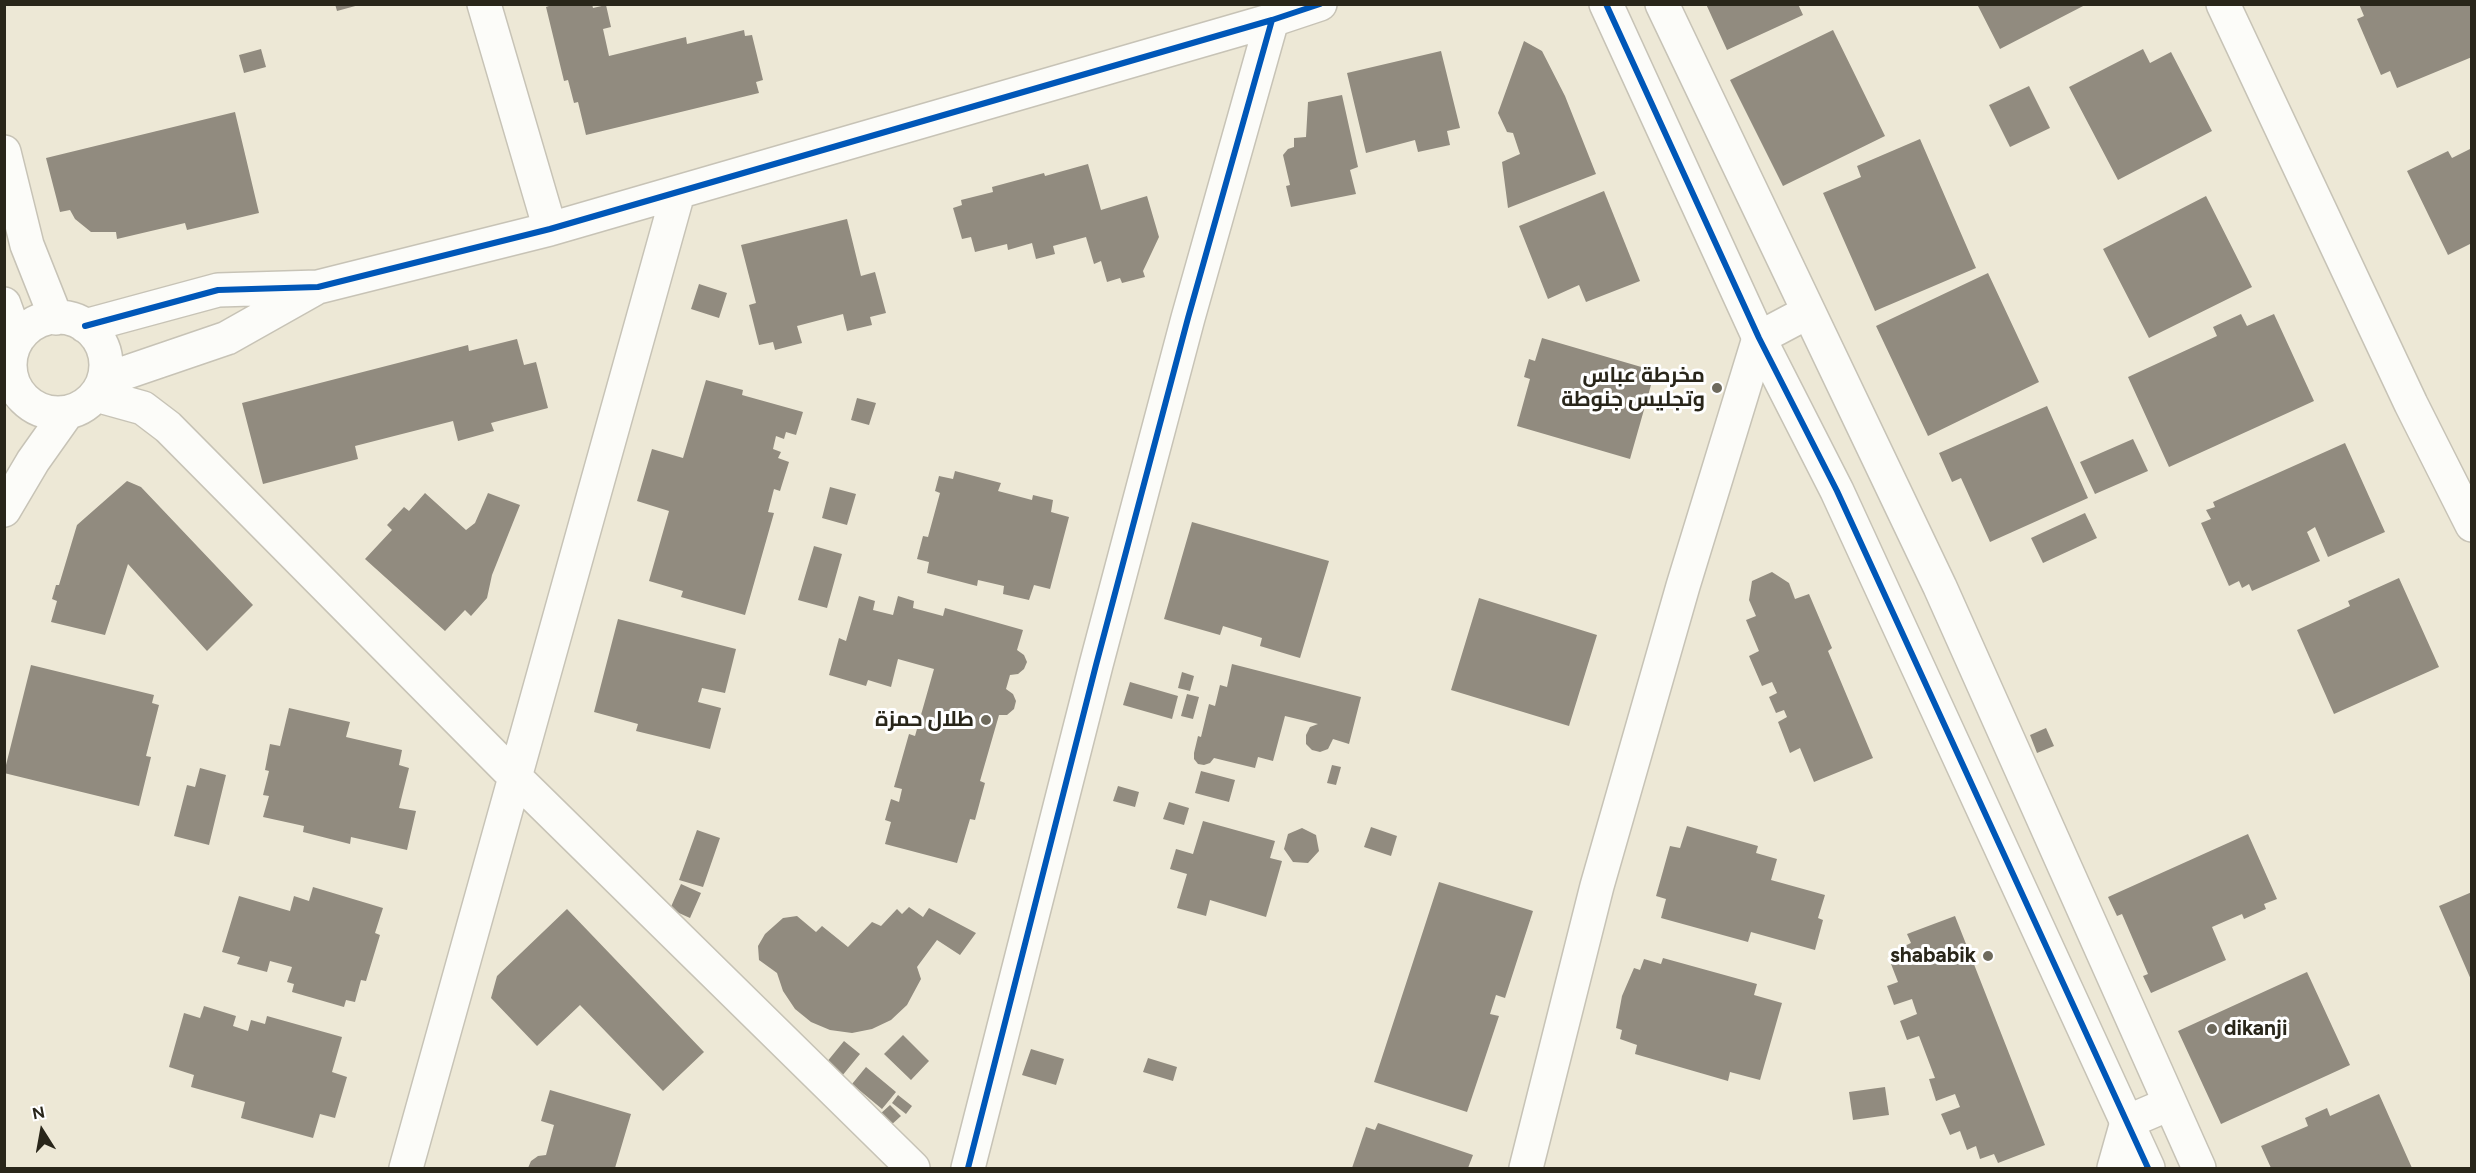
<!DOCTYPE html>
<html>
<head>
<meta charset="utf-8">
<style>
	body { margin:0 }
	#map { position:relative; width:2476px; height:1173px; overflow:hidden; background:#ede8d6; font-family:Figtree,sans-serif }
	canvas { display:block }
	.frame { position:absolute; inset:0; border:6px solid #29261a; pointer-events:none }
	.north { position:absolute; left:12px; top:1101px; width:60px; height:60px; -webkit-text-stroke:4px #fff; paint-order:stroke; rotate:349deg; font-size:16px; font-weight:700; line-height:24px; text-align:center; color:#29261a }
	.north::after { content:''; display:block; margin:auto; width:21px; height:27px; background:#29261a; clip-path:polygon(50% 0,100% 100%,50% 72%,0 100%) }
</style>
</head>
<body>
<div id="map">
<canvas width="2476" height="1173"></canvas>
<div class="frame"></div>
<div class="north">N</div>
</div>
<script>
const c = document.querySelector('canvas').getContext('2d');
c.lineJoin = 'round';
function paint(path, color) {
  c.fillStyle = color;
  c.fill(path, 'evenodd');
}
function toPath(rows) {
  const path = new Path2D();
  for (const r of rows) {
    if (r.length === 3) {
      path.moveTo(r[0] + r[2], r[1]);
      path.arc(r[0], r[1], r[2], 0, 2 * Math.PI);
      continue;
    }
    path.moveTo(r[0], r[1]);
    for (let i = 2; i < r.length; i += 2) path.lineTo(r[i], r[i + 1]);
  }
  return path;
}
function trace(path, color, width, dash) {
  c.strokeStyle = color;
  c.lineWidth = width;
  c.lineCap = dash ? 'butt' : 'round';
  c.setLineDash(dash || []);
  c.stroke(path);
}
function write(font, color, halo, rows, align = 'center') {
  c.font = font + ' Figtree,Cairo,sans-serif';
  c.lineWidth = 6;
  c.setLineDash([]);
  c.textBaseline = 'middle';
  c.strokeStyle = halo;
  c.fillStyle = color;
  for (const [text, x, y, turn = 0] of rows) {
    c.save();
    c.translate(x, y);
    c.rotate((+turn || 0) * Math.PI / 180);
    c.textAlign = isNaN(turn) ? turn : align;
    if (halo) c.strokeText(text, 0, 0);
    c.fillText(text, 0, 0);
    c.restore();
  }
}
paint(toPath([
	[335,4,359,4,359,5,337,11],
	[555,4,592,4,593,8,606,5,611,27,603,29,609,56,686,37,687,44,744,30,745,36,752,35,763,80,756,82,759,93,586,135,578,102,574,103,568,80,564,81,546,7],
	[1706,4,1798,4,1803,15,1727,50],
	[1977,4,2087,4,2000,49],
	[2359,4,2472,4,2472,57,2397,88,2390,71,2381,75,2357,19,2364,16],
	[1833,30,1885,136,1783,186,1730,80],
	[1524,41,1542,51,1565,96,1596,174,1508,208,1502,162,1520,154,1513,133,1507,132,1498,113],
	[261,49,266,67,244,73,239,55],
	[2143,49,2150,63,2171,52,2212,131,2118,180,2069,87],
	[1441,51,1460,128,1447,131,1450,145,1418,152,1415,140,1366,153,1347,73],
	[2029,86,2050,128,2010,147,1989,105],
	[1342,95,1358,167,1350,170,1356,194,1291,207,1286,186,1290,185,1283,155,1288,149,1294,147,1294,138,1306,137,1308,102],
	[235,112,259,213,187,230,185,223,117,239,116,232,91,232,75,219,70,210,60,212,46,158],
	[1920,139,1976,268,1875,311,1823,193,1861,177,1857,166],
	[2472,148,2472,243,2448,255,2407,171,2448,151,2452,158],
	[1088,164,1101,210,1147,196,1159,237,1143,271,1145,277,1122,283,1120,278,1107,282,1101,261,1094,264,1086,237,1053,246,1055,254,1036,259,1032,243,1008,250,1007,244,975,252,971,237,962,239,953,208,962,205,961,200,993,192,992,187,1044,173,1045,176],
	[1604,191,1640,281,1586,302,1579,285,1548,299,1519,226],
	[2206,196,2252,287,2149,338,2103,249],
	[847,219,861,276,875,272,886,313,870,317,872,325,847,331,843,314,797,326,802,343,775,350,773,342,759,345,749,305,756,303,741,245],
	[1988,273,2039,382,1928,436,1876,326],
	[699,284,727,293,719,318,691,309],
	[2241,314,2247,326,2274,314,2314,401,2169,467,2128,377,2217,336,2213,327],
	[1542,338,1655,371,1630,459,1517,426,1530,379,1524,377,1529,359,1535,361],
	[517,339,524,365,536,362,548,408,491,423,494,431,458,441,453,421,355,446,358,459,263,484,242,403,468,345,469,351],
	[706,380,743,390,742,395,803,412,796,435,786,432,784,439,776,436,773,449,781,452,778,458,789,462,780,491,774,489,768,512,774,513,745,615,681,597,683,591,649,581,669,511,637,501,652,449,683,458],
	[857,398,876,403,869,425,851,420],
	[2047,406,2088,498,1990,542,1961,478,1952,482,1939,453],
	[2133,439,2148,471,2095,494,2080,462],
	[2345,443,2385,532,2328,557,2315,527,2307,532,2320,561,2252,591,2249,584,2242,588,2239,581,2229,586,2201,523,2211,519,2206,510,2215,507,2213,502],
	[955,471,1001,483,998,491,1032,500,1033,495,1053,500,1051,512,1069,517,1050,589,1034,585,1029,600,1003,594,1004,586,978,580,977,586,927,573,929,562,917,559,923,536,928,537,940,493,935,491,939,476,953,479],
	[127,481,141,487,253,605,207,651,128,564,105,635,51,622,57,601,52,599,56,585,59,585,77,525],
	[830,487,856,494,847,525,822,518],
	[425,493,466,530,475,523,488,493,520,505,492,575,487,598,471,616,465,610,445,631,365,559,392,530,387,525,404,507,409,511],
	[2085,513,2097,538,2043,563,2031,538],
	[1192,522,1329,561,1300,658,1260,646,1262,638,1223,626,1220,635,1164,619],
	[814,546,842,554,827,608,798,600],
	[1772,572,1789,583,1795,599,1809,594,1832,648,1828,651,1873,758,1814,782,1800,748,1790,753,1778,722,1787,717,1784,710,1776,713,1769,697,1777,693,1772,682,1762,686,1749,656,1759,651,1746,620,1756,616,1749,600,1752,581],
	[2399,578,2439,667,2334,714,2297,630,2350,606,2348,601],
	[859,596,875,601,873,610,893,615,898,596,914,601,913,608,943,616,945,608,1023,630,1017,650,1024,655,1027,662,1024,669,1018,674,1010,675,1006,689,1013,694,1016,701,1014,709,1007,715,999,715,980,781,985,783,975,820,970,819,957,863,885,844,891,822,885,820,891,799,899,802,902,789,894,787,909,734,915,736,934,669,898,659,891,687,868,680,866,686,829,675,839,638,846,641],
	[1479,598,1597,635,1569,726,1451,690],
	[618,619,736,649,725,693,702,688,698,702,721,708,710,749,636,731,638,724,594,712],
	[1232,664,1361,697,1349,744,1333,739,1328,749,1320,752,1312,750,1306,744,1306,735,1310,727,1318,724,1285,716,1273,761,1258,757,1255,768,1214,758,1210,763,1204,765,1198,764,1194,759,1194,753,1198,736,1201,737,1209,704,1215,706,1220,685,1227,687],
	[31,665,154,695,152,703,159,705,146,756,151,757,139,806,4,773],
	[1182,672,1194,676,1190,691,1178,688],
	[1130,682,1178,696,1172,719,1123,705],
	[1187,694,1199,697,1193,719,1181,716],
	[289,708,350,722,346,737,402,750,399,765,409,768,399,808,416,811,407,850,351,837,350,844,303,832,304,826,263,817,269,796,263,795,269,771,265,770,270,744,280,746],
	[2046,728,2054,746,2037,753,2030,735],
	[1332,765,1341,767,1336,785,1327,783],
	[200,768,226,775,209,845,174,836,187,785,195,787],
	[1201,771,1235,780,1229,802,1195,793],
	[1118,786,1139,792,1135,807,1113,801],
	[1169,802,1189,808,1184,825,1163,819],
	[1203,821,1275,841,1270,858,1282,861,1266,917,1210,900,1206,916,1177,908,1187,874,1170,869,1176,849,1193,854],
	[1687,826,1758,846,1756,853,1777,859,1771,880,1825,895,1818,918,1823,920,1815,950,1751,932,1748,942,1661,918,1666,899,1656,896,1670,846,1680,848],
	[1371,827,1397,836,1391,856,1364,847],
	[1302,828,1316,835,1319,851,1308,863,1293,862,1284,849,1288,834],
	[697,830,720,838,703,887,679,880],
	[2248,834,2277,899,2264,904,2266,909,2244,919,2242,914,2212,927,2226,960,2151,993,2143,976,2148,974,2122,914,2117,916,2108,897],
	[1439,882,1533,911,1505,998,1496,995,1490,1014,1499,1016,1467,1112,1374,1082],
	[681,884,701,893,690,918,670,909],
	[313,887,383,908,375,933,380,935,366,981,361,980,355,1002,346,1000,344,1007,292,992,294,984,287,982,292,967,270,961,267,972,237,964,240,957,222,952,239,896,290,911,294,896,309,901],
	[2472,892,2472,982,2439,906],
	[909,907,923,917,929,908,976,933,960,955,937,940,917,967,921,979,907,1005,891,1020,872,1029,852,1033,830,1030,811,1022,795,1009,783,991,777,973,759,960,758,946,765,934,783,918,797,916,816,932,822,926,848,947,872,922,881,926,897,909,902,914],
	[567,909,704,1052,663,1091,580,1005,537,1046,491,998,497,976],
	[1955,916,2045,1145,1998,1163,1994,1154,1980,1159,1976,1146,1967,1150,1960,1131,1950,1135,1941,1114,1960,1107,1955,1094,1936,1101,1929,1079,1935,1078,1919,1036,1907,1040,1900,1021,1917,1014,1912,999,1894,1005,1887,986,1898,982,1891,964,1902,959,1898,949,1911,943,1907,934],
	[1663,958,1757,984,1754,995,1782,1003,1760,1080,1730,1072,1728,1081,1635,1054,1637,1045,1620,1039,1622,1030,1616,1028,1622,996,1634,968,1640,970,1644,959,1661,964],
	[2307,972,2350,1065,2221,1124,2178,1031],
	[204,1006,236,1016,233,1026,248,1031,251,1020,265,1024,267,1016,342,1037,332,1072,347,1077,335,1118,320,1114,313,1138,241,1118,245,1102,191,1087,194,1075,169,1067,184,1013,200,1018],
	[903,1035,929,1061,911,1080,884,1054],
	[844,1041,860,1054,842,1076,826,1063],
	[1031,1049,1064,1059,1056,1085,1022,1075],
	[1148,1058,1177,1067,1173,1081,1143,1072],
	[866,1067,896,1092,882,1109,852,1084],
	[1885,1087,1889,1115,1853,1120,1849,1092],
	[550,1090,631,1114,615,1168,528,1168,531,1161,538,1156,546,1155,554,1125,541,1121],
	[2379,1094,2412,1168,2271,1168,2261,1146,2308,1126,2305,1118,2327,1108,2330,1116],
	[898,1095,912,1106,906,1114,892,1103],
	[890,1105,901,1116,890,1126,879,1115],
	[1378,1123,1473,1155,1468,1168,1352,1168,1366,1127,1375,1130]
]), '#918b7f');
const minor = toPath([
	[484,4,550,229],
	[2223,4,2411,404,2472,525],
	[4,152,27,245,56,318],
	[4,304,17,340],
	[58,365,48],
	[85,326,218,290,318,287,550,229,1272,20,1320,4],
	[104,380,227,338,314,289],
	[96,395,143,408,168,427,514,776,913,1168],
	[4,510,33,461,67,413],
	[406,1168,678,193],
	[968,1168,1096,665,1188,318,1272,20],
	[1526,1168,1597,886,1683,586,1759,338,1808,312],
	[2114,1168,2127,1122,2169,1104]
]);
const tertiary = toPath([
	[1606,4,1759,338,1837,491,2148,1168],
	[1662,4,1940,587,2199,1168]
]);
trace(minor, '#c7c3b6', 36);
trace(tertiary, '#c7c3b6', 36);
trace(minor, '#fcfcf9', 33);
trace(tertiary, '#fcfcf9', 33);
trace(toPath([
	[1606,4,1759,338,1837,491,2148,1168],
	[85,326,218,290,318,287,550,229,1272,20,1320,4],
	[968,1168,1096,665,1188,318,1272,20]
]), '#0057b8', 6);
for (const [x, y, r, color] of [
	[1717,388,6,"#6e6a5c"],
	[986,720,6,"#6e6a5c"],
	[1988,956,6,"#6e6a5c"],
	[2212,1029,6,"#6e6a5c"]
]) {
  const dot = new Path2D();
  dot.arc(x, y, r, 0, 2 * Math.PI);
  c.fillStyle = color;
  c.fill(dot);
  trace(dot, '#fff', 2);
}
write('bold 21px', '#29261a', '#fff', [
	["مخرطة عباس",1705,376],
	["وتجليس جنوطة",1705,400],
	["طلال حمزة",974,720],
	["shababik",1976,956],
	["dikanji",2224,1029,"left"]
], 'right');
</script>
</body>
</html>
